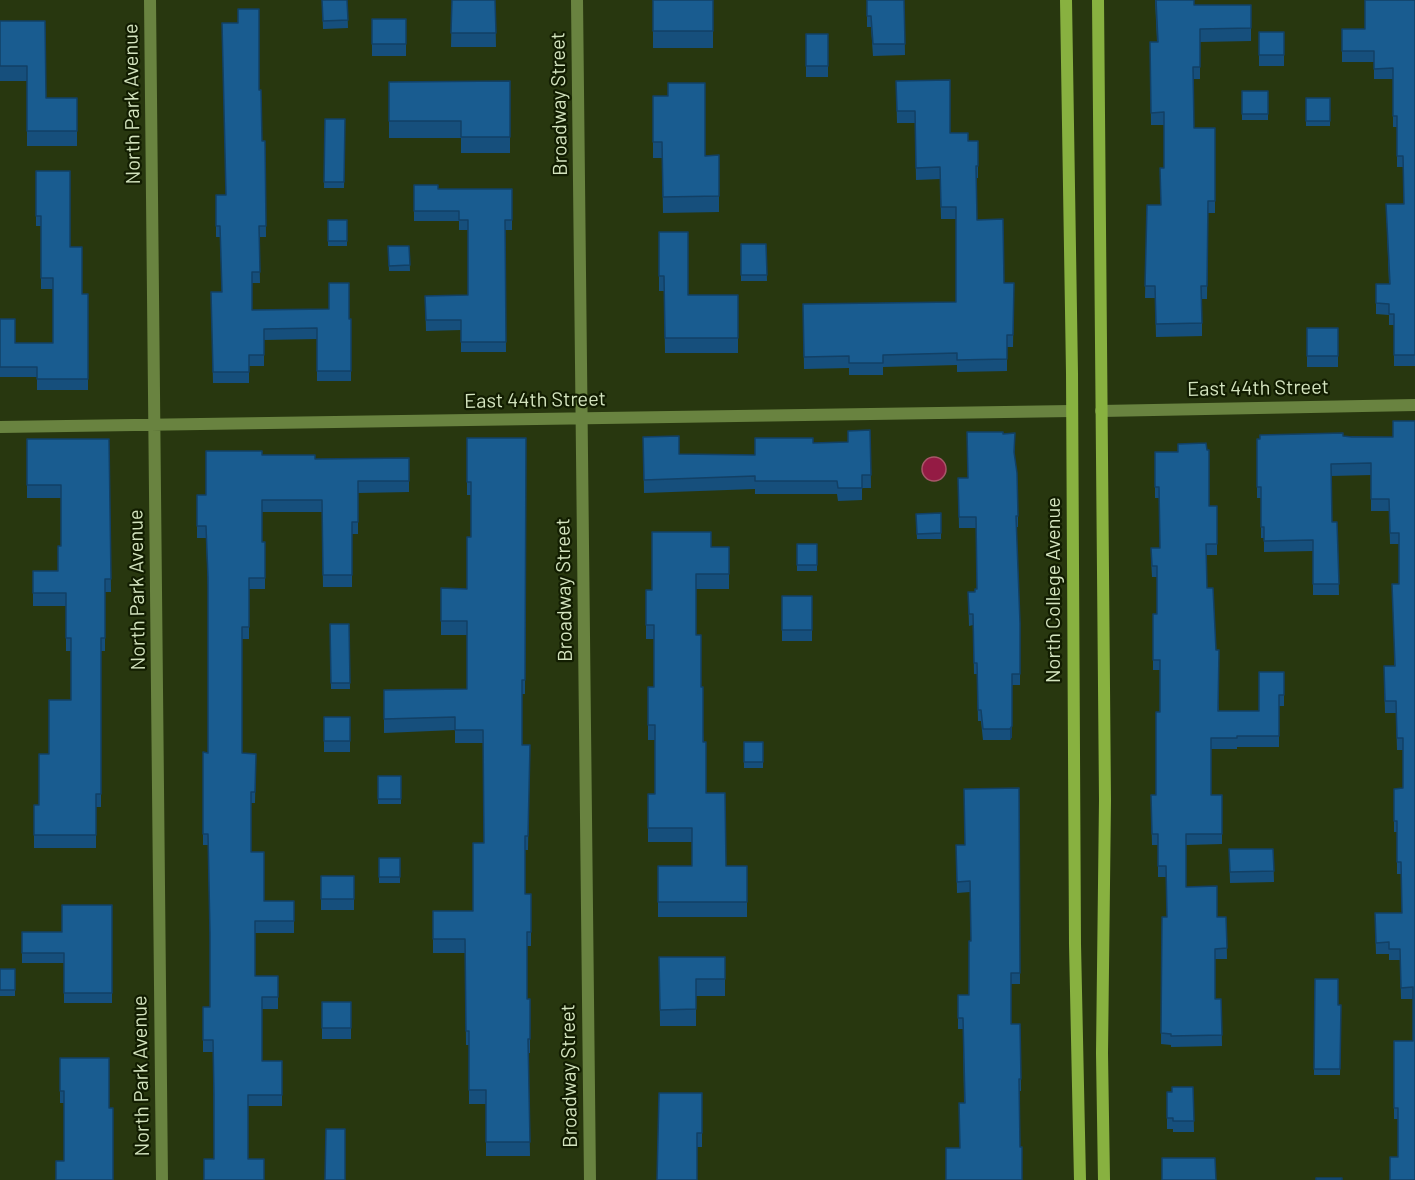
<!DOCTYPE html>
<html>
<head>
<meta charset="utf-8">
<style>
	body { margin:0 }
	canvas { display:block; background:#28370f }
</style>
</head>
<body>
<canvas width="1415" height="1180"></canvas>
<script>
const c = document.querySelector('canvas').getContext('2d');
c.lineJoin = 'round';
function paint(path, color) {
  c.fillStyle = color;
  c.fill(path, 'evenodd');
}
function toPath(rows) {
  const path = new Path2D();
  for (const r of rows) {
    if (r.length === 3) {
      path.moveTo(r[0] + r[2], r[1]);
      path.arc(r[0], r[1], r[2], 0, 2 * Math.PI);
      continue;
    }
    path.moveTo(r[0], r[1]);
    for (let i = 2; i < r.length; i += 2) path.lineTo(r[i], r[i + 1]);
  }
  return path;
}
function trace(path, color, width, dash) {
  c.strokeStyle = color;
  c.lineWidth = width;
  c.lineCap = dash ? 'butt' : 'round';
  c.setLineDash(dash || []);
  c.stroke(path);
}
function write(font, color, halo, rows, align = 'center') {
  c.font = font + ' Barlow,sans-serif';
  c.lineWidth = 4.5;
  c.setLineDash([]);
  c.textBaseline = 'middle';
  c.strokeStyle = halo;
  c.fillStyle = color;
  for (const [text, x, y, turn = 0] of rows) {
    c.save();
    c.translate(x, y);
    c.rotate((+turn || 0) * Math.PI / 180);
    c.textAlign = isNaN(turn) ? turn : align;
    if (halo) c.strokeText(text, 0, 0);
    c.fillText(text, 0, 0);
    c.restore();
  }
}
const water = toPath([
	[934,469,12]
]);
paint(water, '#941b44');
trace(water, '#a75769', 1.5);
trace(toPath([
	[150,0,162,1180],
	[577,0,590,1180],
	[1101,411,1415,405],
	[0,427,1072,411]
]), '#698340', 12);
trace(toPath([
	[1066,0,1072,373,1075,944,1080,1180],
	[1098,0,1105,800,1102,1053,1104,1180]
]), '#88b140', 12);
paint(toPath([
	[322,0,347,0,348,28,323,29],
	[452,0,495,0,496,47,451,47],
	[653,0,713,0,713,48,653,48],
	[867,0,904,0,905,55,873,56,871,27,867,27],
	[1155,0,1194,0,1194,5,1251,5,1251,41,1200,42,1200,79,1193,79,1194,128,1215,128,1215,213,1208,213,1207,299,1202,299,1202,336,1156,337,1155,298,1145,298,1147,205,1161,205,1164,168,1164,125,1151,125,1150,42,1157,42],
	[1415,0,1415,366,1394,366,1394,325,1389,325,1389,315,1376,314,1376,284,1389,284,1386,204,1404,204,1403,167,1397,167,1397,127,1393,127,1393,79,1374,79,1374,62,1342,62,1342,29,1365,29],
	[372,19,406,19,406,56,372,56],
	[0,21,45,21,46,98,77,98,77,146,27,146,27,81,0,81],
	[1259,32,1284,32,1284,66,1259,66],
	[806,34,828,34,828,77,806,77],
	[510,81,510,153,461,153,461,138,389,138,389,82],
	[896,81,950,133,968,141,978,141,978,178,976,178,977,220,1004,283,1014,283,1013,347,1007,347,1007,371,957,372,957,365,883,367,883,375,849,375,849,368,804,369,803,304,956,302,956,219,941,219,940,179,916,180,915,123,897,123],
	[259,90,262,141,265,141,266,237,259,237,260,283,252,283,252,310,351,319,351,381,317,381,317,339,264,340,264,366,249,366,249,383,213,383,211,292,222,292,220,237,216,237,216,195,226,195],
	[1242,91,1268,91,1268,120,1242,120],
	[653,96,705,156,719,155,719,212,663,213,662,158,653,158],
	[1306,98,1330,98,1330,126,1306,126],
	[325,119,345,119,344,188,324,188],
	[36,171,70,247,82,294,88,294,88,390,37,390,37,377,0,377,0,319,15,343,53,343,53,289,41,289,41,226,36,226],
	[414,185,438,189,512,189,512,230,505,230,506,352,461,352,461,330,426,331,425,296,468,295,468,230,459,230,459,221,414,221],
	[328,220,347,220,347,246,328,246],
	[659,232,688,295,738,295,738,353,665,353,664,291,659,291],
	[741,244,766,244,767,281,741,281],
	[388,246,409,246,410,271,389,271],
	[1307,328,1338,328,1338,367,1307,367],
	[1415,421,1415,1180,1398,1157,1398,1119,1394,1119,1394,1041,1413,1041,1413,999,1401,999,1400,960,1389,960,1389,954,1376,954,1375,924,1402,913,1401,874,1397,874,1397,832,1394,832,1394,789,1403,788,1403,750,1397,750,1396,713,1385,713,1384,678,1394,666,1399,584,1399,544,1390,544,1389,511,1371,511,1371,475,1331,476,1332,522,1337,522,1339,595,1313,595,1313,551,1264,552,1264,538,1261,538,1261,498,1257,498,1257,439,1343,436,1393,437],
	[870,430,871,488,862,488,862,500,838,501,837,494,755,494,755,489,644,493,643,437,679,454,755,455,813,443,848,442],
	[467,438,526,438,525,694,522,694,522,745,530,745,528,850,525,850,525,894,531,894,531,946,527,946,527,999,530,999,530,1053,528,1053,530,1156,486,1156,486,1104,469,1104,469,1045,466,1045,465,953,433,953,433,911,473,911,484,843,483,743,455,743,455,730,384,733,384,690,467,689,467,635,441,635,441,621,467,589,471,537,471,495,467,495],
	[27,439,109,439,111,592,105,592,105,651,101,651,101,807,96,807,96,848,34,848,34,805,39,805,49,754,71,700,71,651,66,651,66,606,33,606,33,571,58,571,61,546,61,498,27,498],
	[1015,445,1014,456,1018,516,1018,527,1016,527,1020,623,1020,685,1012,685,1012,737,1010,740,983,740,981,721,978,721,977,674,974,674,973,625,969,626,968,592,975,592,977,589,976,528,959,528,958,478,968,478],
	[1155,452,1209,506,1217,506,1217,555,1207,555,1207,588,1219,711,1259,711,1284,672,1284,706,1279,706,1279,747,1237,747,1237,749,1211,749,1211,795,1222,795,1222,844,1186,845,1186,887,1217,917,1226,917,1227,959,1215,959,1215,999,1221,999,1222,1046,1171,1047,1171,1045,1161,1044,1162,917,1167,917,1166,877,1158,877,1158,845,1152,845,1151,806,1156,795,1160,712,1160,670,1153,670,1153,614,1157,614,1157,577,1152,577,1151,559,1160,548,1159,498,1155,498],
	[262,455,315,459,409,458,409,492,358,493,358,534,352,534,352,587,323,587,322,512,262,512,262,542,265,542,265,589,249,589,249,639,242,639,242,753,256,754,255,803,251,803,251,852,264,901,294,901,294,933,255,933,255,976,278,976,278,1009,262,1009,262,1061,282,1061,282,1106,248,1106,214,1159,213,1052,203,1052,203,1007,210,1007,210,945,208,845,203,845,203,752,208,753,208,589,206,538,197,538,197,495,206,495],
	[941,513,941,539,917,539,916,514],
	[797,544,817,544,817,571,797,571],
	[711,547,729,547,729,589,696,589,696,635,701,687,706,793,726,866,747,866,747,917,658,917,658,866,692,866,692,842,648,842,648,794,655,794,655,740,648,740,648,687,654,687,654,639,646,639,646,590,652,590],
	[782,596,812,596,812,641,782,641],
	[330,624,349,624,350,689,331,689],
	[324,717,350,717,350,752,324,752],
	[744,742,763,742,763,768,744,768],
	[378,776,401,776,401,804,378,804],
	[1019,788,1020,984,1011,984,1011,1024,1020,1024,1021,1091,1019,1091,960,1148,964,1103,963,1029,958,1029,958,995,969,995,971,941,970,892,957,893,956,845,965,845],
	[1229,849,1273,849,1274,882,1230,883],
	[379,858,400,858,400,883,379,883],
	[321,876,354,876,354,910,321,910],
	[112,905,112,1003,64,1003,64,963,22,963,22,932,62,932],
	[659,957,725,957,725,996,696,996,696,1026,660,1026],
	[0,969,15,969,15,996,0,996],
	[1315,979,1338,1005,1341,1005,1340,1075,1314,1075],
	[322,1002,351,1002,351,1039,322,1039],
	[60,1058,109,1058,64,1161,64,1103,60,1103],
	[1193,1087,1194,1132,1173,1132,1173,1129,1167,1129,1167,1092,1172,1092],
	[702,1093,702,1147,697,1147,657,1180]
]), '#164f7c');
paint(toPath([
	[1012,726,1012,737,1010,740,1010,729]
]), '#124065');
const building = toPath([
	[322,0,347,0,348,20,323,21,322,0],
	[452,0,495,0,496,33,451,33,452,0],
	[653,0,713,0,713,31,653,31,653,0],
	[867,0,904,0,905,44,873,44,871,16,867,16,867,0],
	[1156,0,1194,0,1194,5,1251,5,1251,28,1200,29,1200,67,1193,67,1194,128,1215,128,1215,201,1208,201,1207,286,1201,286,1202,323,1156,324,1155,286,1145,286,1147,205,1161,205,1160,168,1164,168,1164,112,1151,113,1150,42,1158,42,1156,0],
	[1365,0,1415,0,1415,355,1394,355,1394,314,1389,314,1389,304,1376,303,1376,284,1390,284,1386,204,1404,204,1403,156,1397,156,1397,116,1393,116,1393,68,1374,69,1374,51,1342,51,1342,29,1365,29,1365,0],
	[238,9,259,9,259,90,261,90,262,141,265,141,266,226,259,226,260,272,252,272,252,310,329,309,329,283,349,283,349,319,351,319,351,371,317,371,317,328,264,329,264,355,249,355,249,372,213,372,211,292,222,292,220,226,216,226,216,195,226,195,222,23,238,23,238,9],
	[372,19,406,19,406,44,372,44,372,19],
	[0,21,45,21,46,98,77,98,77,131,27,131,27,66,0,66,0,21],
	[1259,32,1284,32,1284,55,1259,55,1259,32],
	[806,34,828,34,828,66,806,66,806,34],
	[950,80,950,133,968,133,968,141,978,141,978,166,976,166,977,220,1003,219,1004,283,1014,283,1013,335,1007,335,1007,359,957,360,957,353,883,355,883,363,849,363,849,356,804,357,803,304,956,302,956,207,941,207,940,167,916,168,915,111,897,111,896,81,950,80],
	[510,81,510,137,461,137,461,121,389,121,389,82,510,81],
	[668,83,705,83,705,156,719,155,719,196,663,197,662,142,653,142,653,96,668,96,668,83],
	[1242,91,1268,91,1268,114,1242,114,1242,91],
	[1306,98,1330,98,1330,121,1306,121,1306,98],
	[325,119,345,119,344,182,324,182,325,119],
	[36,171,70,171,70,247,82,247,82,294,88,294,88,379,37,379,37,367,0,367,0,319,15,319,15,343,53,343,53,278,41,278,41,216,36,216,36,171],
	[414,185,438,185,438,189,512,189,512,220,505,220,506,342,461,342,461,320,426,320,425,296,468,295,468,220,459,220,459,211,414,211,414,185],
	[328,220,347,220,347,241,328,241,328,220],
	[659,232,688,232,688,295,738,295,738,338,665,338,664,276,659,276,659,232],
	[741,244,766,244,767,275,741,275,741,244],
	[388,246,409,246,410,265,389,266,388,246],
	[1307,328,1338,328,1338,356,1307,356,1307,328],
	[1393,421,1415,421,1415,1180,1390,1180,1390,1157,1398,1157,1398,1108,1394,1108,1394,1041,1413,1041,1413,987,1401,988,1400,949,1389,949,1389,942,1376,943,1375,913,1402,913,1401,862,1397,862,1397,821,1394,821,1394,789,1403,788,1403,738,1397,738,1396,701,1385,701,1384,666,1395,666,1392,584,1399,584,1399,533,1390,533,1389,499,1371,499,1371,463,1331,464,1332,522,1337,522,1339,584,1313,584,1313,540,1264,541,1264,527,1261,527,1261,487,1257,487,1257,439,1260,439,1260,435,1343,433,1343,436,1352,437,1393,437,1393,421],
	[870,430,871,475,862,475,862,488,838,488,837,481,755,481,755,476,644,480,643,437,679,436,679,454,755,455,755,438,813,438,813,443,848,442,848,431,870,430],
	[967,432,1003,432,1003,434,1015,433,1014,452,1017,473,1018,516,1016,516,1020,623,1020,674,1012,674,1012,726,1010,729,983,729,981,710,978,710,977,663,974,663,973,614,969,614,968,592,975,592,975,589,977,589,976,517,959,517,958,478,968,478,967,432],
	[467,438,526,438,525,680,522,680,522,745,530,745,528,836,525,836,525,894,531,894,531,932,527,932,527,999,530,999,530,1039,528,1039,530,1142,486,1142,486,1090,469,1090,469,1031,466,1031,465,939,433,939,433,911,473,911,473,843,484,843,483,730,455,730,455,717,384,719,384,690,467,689,467,621,441,621,441,588,467,589,467,537,471,537,471,482,467,482,467,438],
	[27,439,109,439,111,579,105,579,105,638,101,638,101,794,96,794,96,835,34,835,34,805,39,805,39,754,49,754,49,700,71,700,71,638,66,638,66,593,33,593,33,571,58,571,58,546,61,546,61,485,27,485,27,439],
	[1206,443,1207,450,1209,450,1209,506,1217,506,1217,544,1206,544,1207,588,1213,588,1216,650,1219,650,1218,711,1259,711,1259,672,1284,672,1284,695,1279,695,1279,736,1237,736,1237,738,1211,738,1211,795,1222,795,1222,834,1186,834,1186,887,1217,886,1217,917,1226,917,1227,948,1215,949,1215,999,1221,999,1222,1035,1171,1036,1171,1034,1161,1033,1162,917,1167,917,1166,866,1158,866,1158,834,1152,834,1151,795,1156,795,1156,712,1160,712,1160,660,1153,660,1153,614,1157,614,1157,566,1152,566,1151,548,1160,548,1159,487,1155,487,1155,452,1178,452,1178,444,1206,443],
	[206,451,262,451,262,455,315,455,315,459,409,458,409,481,358,481,358,522,352,522,352,575,323,575,322,500,262,500,262,542,265,542,265,578,249,578,249,627,242,627,242,753,256,754,255,792,251,792,251,852,264,852,264,901,294,901,294,921,255,921,255,976,278,976,278,997,262,997,262,1061,282,1061,282,1095,248,1095,248,1159,264,1159,264,1180,204,1180,204,1159,214,1159,214,1095,213,1040,203,1040,203,1007,210,1007,210,934,208,834,203,834,203,752,208,753,208,578,206,526,197,526,197,495,206,495,206,451],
	[941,513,941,533,917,534,916,514,941,513],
	[652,532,711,532,711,547,729,547,729,574,696,574,696,635,701,635,701,687,703,687,703,742,706,742,706,793,725,793,726,866,747,866,747,902,658,902,658,866,692,866,692,828,648,828,648,794,655,794,655,725,648,725,648,687,654,687,654,625,646,625,646,590,652,590,652,532],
	[797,544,817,544,817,565,797,565,797,544],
	[782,596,812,596,812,630,782,630,782,596],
	[330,624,349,624,350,683,331,683,330,624],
	[324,717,350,717,350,741,324,741,324,717],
	[744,742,763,742,763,762,744,762,744,742],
	[378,776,401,776,401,799,378,799,378,776],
	[1019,788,1020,973,1011,973,1011,1024,1020,1024,1021,1079,1019,1079,1020,1147,1022,1147,1022,1180,946,1180,946,1148,960,1148,959,1103,965,1103,963,1018,958,1018,958,995,969,995,969,941,971,941,970,881,957,882,956,845,965,845,964,789,1019,788],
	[1229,849,1273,849,1274,871,1230,872,1229,849],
	[379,858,400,858,400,877,379,877,379,858],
	[321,876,354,876,354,899,321,899,321,876],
	[62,905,112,905,112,993,64,993,64,953,22,953,22,932,62,932,62,905],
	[659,957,725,957,725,979,696,979,696,1009,660,1010,659,957],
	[0,969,15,969,15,990,0,990,0,969],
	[1315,979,1338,979,1338,1005,1341,1005,1340,1069,1314,1069,1315,979],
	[322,1002,351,1002,351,1028,322,1028,322,1002],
	[60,1058,109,1058,109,1108,113,1108,113,1180,56,1180,56,1161,64,1161,64,1091,60,1091,60,1058],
	[1172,1087,1193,1087,1194,1121,1173,1121,1173,1118,1167,1118,1167,1092,1172,1092,1172,1087],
	[659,1093,702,1093,702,1133,697,1133,697,1180,657,1180,659,1093],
	[326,1129,345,1129,345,1180,325,1180,326,1129],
	[1162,1158,1215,1158,1216,1180,1162,1180,1162,1158],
	[1316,1178,1342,1178,1342,1180,1316,1180,1316,1178]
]);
paint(building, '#195c90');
trace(building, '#124065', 1.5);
write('20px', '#d4e4bf', '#121d01', [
	["North Park Avenue",132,104,-91],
	["Broadway Street",559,104,-91],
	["East 44th Street",1258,388,-1],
	["East 44th Street",535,400,-1],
	["North Park Avenue",137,590,-91],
	["Broadway Street",564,590,-91],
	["North College Avenue",1053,590,-90],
	["North Park Avenue",141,1076,-91],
	["Broadway Street",569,1076,-91]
]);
</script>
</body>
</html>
